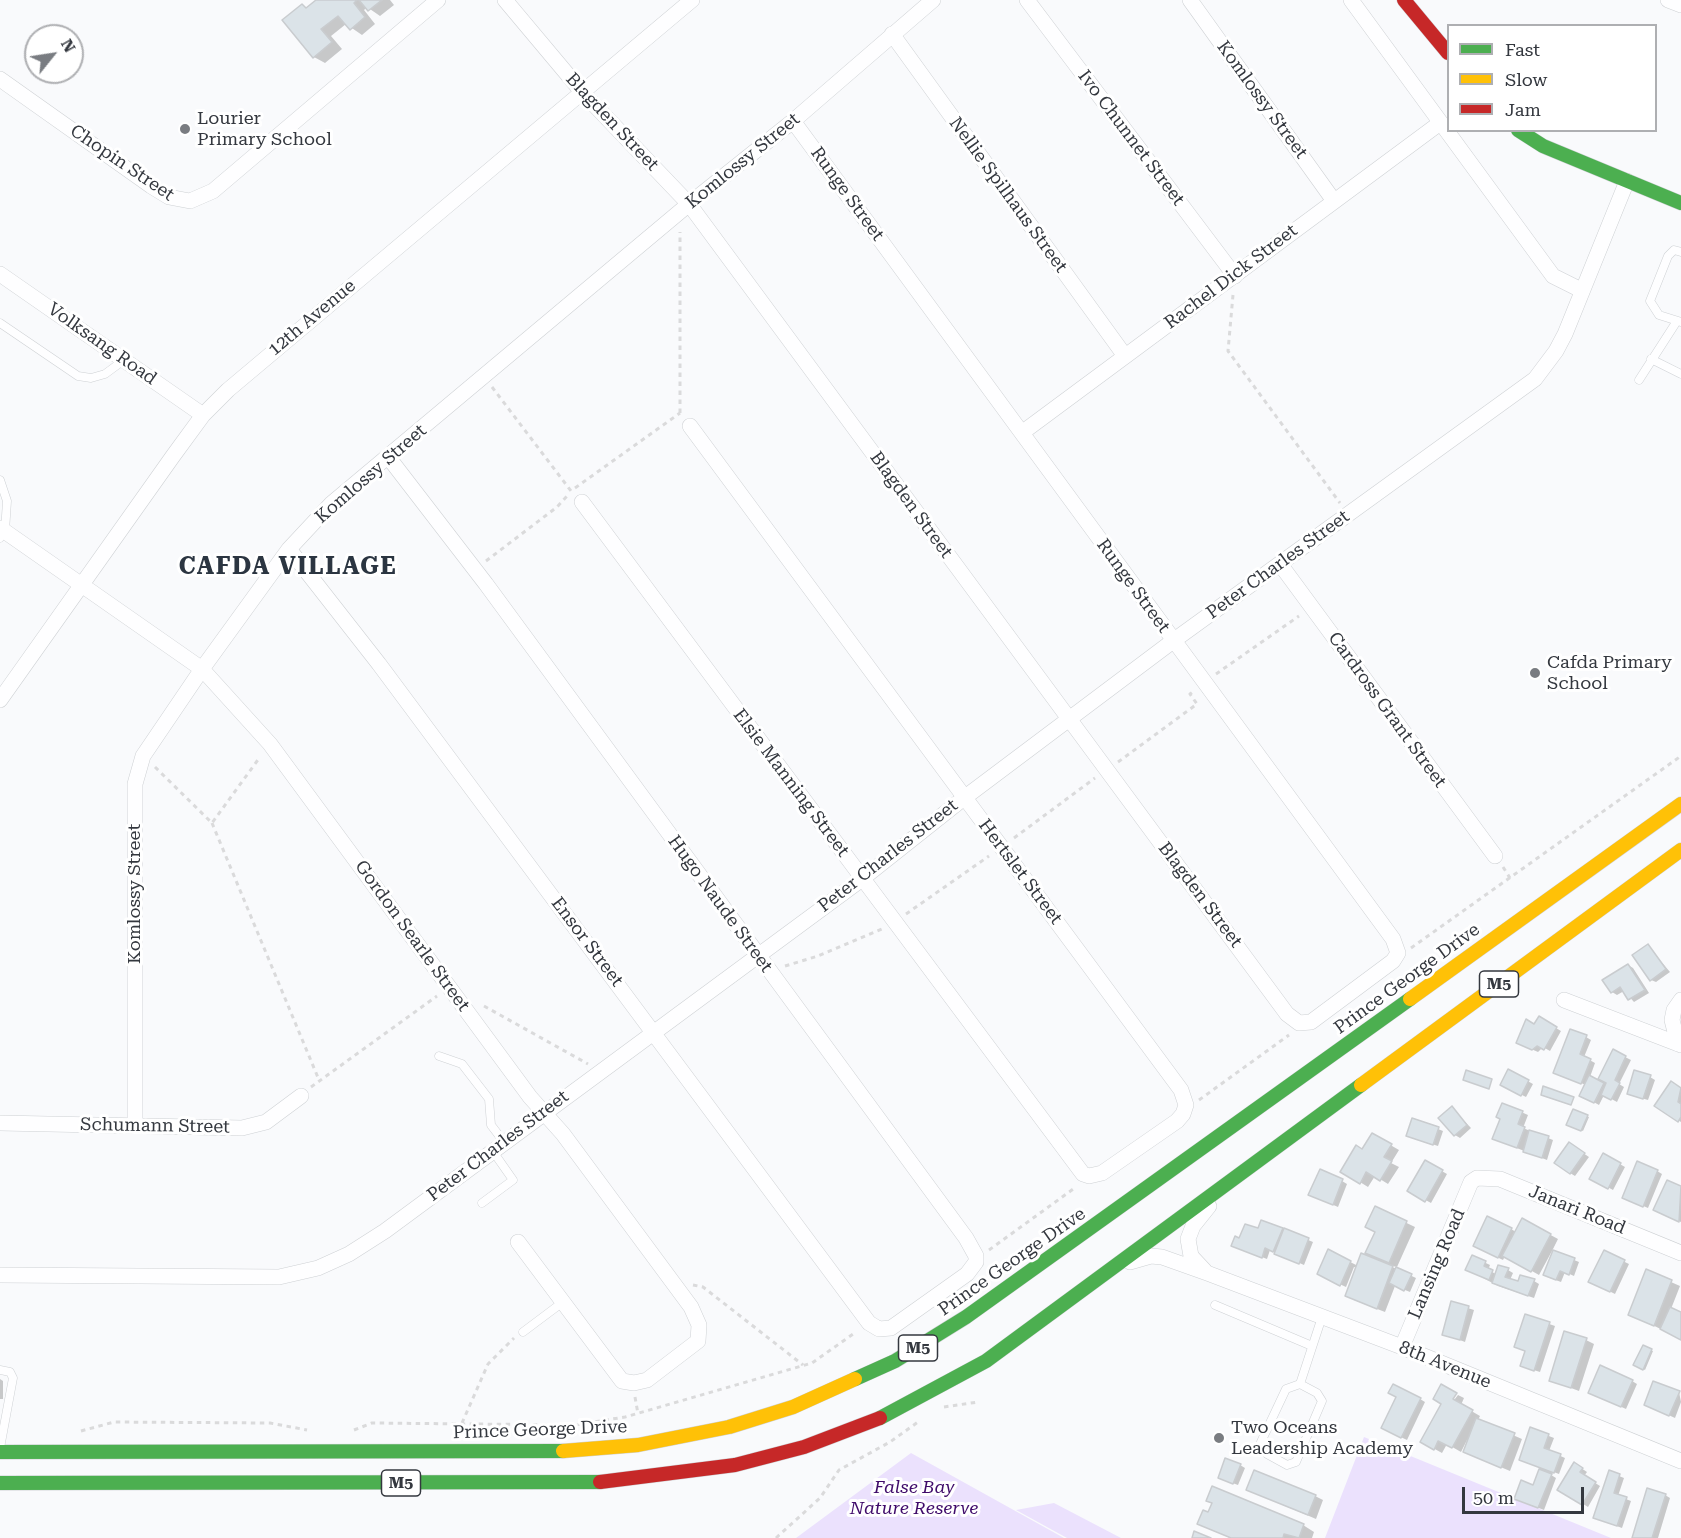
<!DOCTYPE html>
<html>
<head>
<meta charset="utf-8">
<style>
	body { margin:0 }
	#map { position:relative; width:1681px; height:1538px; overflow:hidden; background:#f9fafc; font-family:"Roboto Serif",serif }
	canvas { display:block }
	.legend { position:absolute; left:1447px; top:24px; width:210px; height:108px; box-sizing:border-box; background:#fff; border:2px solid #aeafb2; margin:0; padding:8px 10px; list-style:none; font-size:18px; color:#34383f }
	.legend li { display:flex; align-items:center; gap:12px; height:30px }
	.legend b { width:30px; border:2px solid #aeafb2 }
	.north { position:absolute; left:24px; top:24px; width:60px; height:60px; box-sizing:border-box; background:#fff; border:2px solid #aeafb2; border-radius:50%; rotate:60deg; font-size:16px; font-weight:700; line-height:24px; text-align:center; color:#34383f }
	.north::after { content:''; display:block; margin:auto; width:21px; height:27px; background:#797c81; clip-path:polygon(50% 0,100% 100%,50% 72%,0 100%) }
	.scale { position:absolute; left:1462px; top:1487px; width:122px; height:27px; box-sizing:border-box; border:3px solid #34383f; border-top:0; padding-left:8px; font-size:18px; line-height:21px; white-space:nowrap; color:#34383f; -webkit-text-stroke:4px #fff; paint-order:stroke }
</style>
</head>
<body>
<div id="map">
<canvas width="1681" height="1538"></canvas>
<ul class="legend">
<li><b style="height:8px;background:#4caf50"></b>Fast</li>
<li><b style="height:8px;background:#ffc107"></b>Slow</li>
<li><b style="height:8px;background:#c62828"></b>Jam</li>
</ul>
<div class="north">N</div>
<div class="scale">50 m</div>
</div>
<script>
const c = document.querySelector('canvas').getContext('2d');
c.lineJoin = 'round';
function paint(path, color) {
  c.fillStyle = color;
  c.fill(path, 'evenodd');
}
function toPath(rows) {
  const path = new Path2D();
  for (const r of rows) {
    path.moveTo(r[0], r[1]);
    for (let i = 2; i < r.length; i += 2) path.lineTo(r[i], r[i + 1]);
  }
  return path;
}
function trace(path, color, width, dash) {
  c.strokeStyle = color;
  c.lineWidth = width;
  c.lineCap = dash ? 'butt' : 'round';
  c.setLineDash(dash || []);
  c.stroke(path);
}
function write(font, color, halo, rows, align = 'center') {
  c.font = font + ' "Roboto Serif",serif';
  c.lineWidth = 6;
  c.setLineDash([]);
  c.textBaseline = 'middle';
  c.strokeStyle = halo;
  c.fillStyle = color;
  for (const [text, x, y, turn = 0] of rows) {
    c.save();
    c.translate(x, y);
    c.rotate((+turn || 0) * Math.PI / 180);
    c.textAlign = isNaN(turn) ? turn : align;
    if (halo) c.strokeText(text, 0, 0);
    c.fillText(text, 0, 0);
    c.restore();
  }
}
paint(toPath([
	[1364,1437,1611,1538,1325,1538],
	[911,1453,1064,1538,796,1538],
	[1054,1503,1121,1538,1067,1538,1016,1510]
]), '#ebe1fd');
paint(toPath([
	[318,0,390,0,394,5,380,16,367,7,364,10,375,24,362,35,346,24,331,36,342,49,325,63,314,57,302,5,308,9],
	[1648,946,1670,972,1656,982,1651,980],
	[1628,965,1633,968,1649,993,1634,1002,1624,991,1617,995,1612,992],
	[1539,1018,1561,1031,1550,1051,1543,1047,1538,1052,1522,1045],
	[1586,1037,1591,1040,1584,1057,1595,1063,1590,1077,1598,1082,1613,1051,1631,1060,1619,1084,1624,1087,1617,1102,1604,1095,1599,1105,1581,1095,1586,1085,1560,1075],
	[1509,1071,1533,1084,1526,1097,1502,1085],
	[1650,1077,1655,1080,1648,1100,1634,1096],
	[1672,1083,1681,1089,1681,1122,1656,1105],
	[1503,1104,1528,1115,1523,1128,1553,1140,1547,1160,1499,1141],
	[1452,1108,1471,1128,1460,1138,1455,1135],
	[1574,1111,1589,1117,1583,1131,1568,1124],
	[1438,1129,1443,1131,1438,1146,1413,1138],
	[1373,1135,1399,1150,1391,1163,1399,1167,1388,1184,1375,1176,1368,1187,1342,1171,1363,1151],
	[1574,1147,1589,1157,1575,1176,1570,1173],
	[1604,1155,1625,1167,1613,1190,1591,1178],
	[1426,1162,1447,1174,1431,1203,1409,1191],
	[1657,1171,1662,1174,1648,1208,1629,1200],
	[1342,1181,1347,1184,1338,1207,1315,1197],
	[1668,1182,1681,1188,1681,1222,1660,1213],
	[1375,1208,1415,1227,1397,1267,1388,1265,1416,1278,1410,1292,1395,1286,1385,1312,1354,1300,1357,1268,1354,1267,1346,1287,1324,1277,1329,1251,1358,1266,1384,1264,1386,1262,1367,1253,1376,1232],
	[1523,1220,1558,1239,1552,1251,1579,1262,1574,1276,1565,1272,1561,1282,1550,1278,1552,1251,1539,1275,1505,1256,1503,1260,1480,1249,1511,1229,1516,1232],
	[1282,1229,1313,1242,1304,1265,1270,1250,1267,1259,1238,1248,1240,1241,1259,1230],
	[1604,1252,1629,1264,1615,1294,1595,1284],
	[1473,1257,1490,1265,1488,1270,1496,1274,1508,1270,1513,1273,1510,1280,1519,1283,1534,1281,1539,1284,1534,1298,1498,1286,1472,1272],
	[1646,1271,1680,1286,1671,1309,1681,1314,1681,1339,1630,1314],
	[1452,1303,1474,1310,1465,1342,1444,1334],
	[1526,1316,1555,1326,1540,1372,1527,1368],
	[1586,1340,1594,1344,1579,1391,1550,1380],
	[1643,1347,1653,1351,1645,1370,1635,1365],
	[0,1379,3,1381,3,1399,0,1399],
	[1632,1381,1637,1384,1626,1409,1595,1395],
	[1679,1392,1681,1402,1675,1418,1651,1407],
	[1458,1395,1464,1398,1461,1405,1480,1416,1478,1420,1522,1439,1510,1471,1465,1452,1467,1440,1461,1452,1447,1444,1442,1453,1422,1442],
	[1420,1399,1425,1402,1407,1440,1388,1431],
	[1531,1429,1554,1438,1549,1451,1565,1458,1559,1474,1521,1460],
	[1575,1464,1587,1472,1584,1476,1600,1486,1588,1507,1559,1489],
	[1240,1465,1245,1468,1238,1485,1224,1480],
	[1551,1475,1556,1478,1544,1510,1521,1501,1534,1487],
	[1619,1476,1624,1478,1618,1496,1631,1501,1622,1528,1600,1520],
	[1248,1490,1315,1496,1323,1500,1316,1519],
	[1665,1495,1670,1498,1658,1538,1633,1538],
	[1214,1504,1303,1525,1314,1532,1312,1538,1230,1538,1199,1524,1209,1514]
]), '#0003');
const building = toPath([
	[316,0,357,0,354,3,365,17,350,30,338,16,321,29,332,42,313,58,282,20,302,4,306,8,316,0],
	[359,0,382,0,368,11,359,0],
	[1648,944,1666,969,1650,981,1632,955,1648,944],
	[1628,964,1645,990,1628,1000,1620,987,1611,993,1602,980,1628,964],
	[1539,1016,1557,1027,1544,1050,1537,1046,1532,1050,1516,1043,1526,1019,1534,1024,1539,1016],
	[1570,1029,1587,1035,1580,1054,1591,1059,1581,1084,1553,1073,1570,1029],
	[1613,1049,1626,1056,1615,1080,1620,1083,1611,1100,1601,1095,1606,1083,1598,1079,1613,1049],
	[1508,1069,1529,1080,1521,1096,1500,1085,1508,1069],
	[1466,1070,1492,1079,1489,1089,1463,1080,1466,1070],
	[1634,1070,1651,1075,1643,1099,1627,1094,1634,1070],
	[1589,1075,1604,1083,1594,1103,1579,1096,1589,1075],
	[1671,1081,1681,1088,1678,1102,1681,1104,1681,1117,1678,1122,1654,1106,1671,1081],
	[1543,1086,1574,1097,1571,1105,1541,1095,1543,1086],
	[1502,1103,1523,1111,1518,1124,1525,1127,1517,1148,1492,1139,1500,1119,1496,1117,1502,1103],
	[1452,1106,1467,1125,1454,1136,1438,1118,1452,1106],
	[1573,1109,1588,1115,1581,1131,1566,1125,1573,1109],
	[1412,1118,1439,1127,1433,1145,1406,1136,1412,1118],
	[1529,1130,1549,1136,1542,1158,1523,1152,1529,1130],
	[1372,1133,1392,1144,1384,1157,1392,1161,1380,1181,1366,1172,1360,1184,1340,1172,1356,1145,1362,1149,1372,1133],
	[1569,1142,1585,1153,1570,1174,1554,1163,1569,1142],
	[1603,1153,1621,1163,1608,1189,1589,1179,1603,1153],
	[1425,1160,1443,1170,1425,1202,1407,1191,1425,1160],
	[1637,1161,1658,1170,1643,1207,1622,1198,1637,1161],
	[1320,1169,1343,1179,1333,1205,1308,1195,1320,1169],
	[1667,1180,1681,1186,1679,1222,1653,1210,1667,1180],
	[1375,1206,1407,1221,1389,1263,1365,1253,1375,1232,1365,1227,1375,1206],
	[1487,1216,1512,1228,1498,1258,1473,1246,1487,1216],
	[1522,1218,1551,1234,1531,1272,1502,1256,1522,1218],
	[1261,1220,1283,1228,1273,1252,1265,1248,1262,1258,1231,1246,1235,1236,1239,1238,1245,1224,1258,1228,1261,1220],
	[1284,1228,1309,1238,1299,1264,1274,1254,1284,1228],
	[1328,1249,1351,1261,1340,1286,1317,1274,1328,1249],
	[1553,1250,1575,1258,1569,1275,1560,1271,1556,1280,1543,1275,1553,1250],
	[1604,1250,1625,1260,1610,1292,1588,1282,1604,1250],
	[1361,1253,1393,1266,1377,1309,1345,1296,1361,1253],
	[1472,1255,1486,1261,1484,1266,1493,1270,1489,1280,1465,1270,1472,1255],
	[1498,1265,1509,1268,1505,1277,1518,1281,1520,1275,1535,1279,1528,1296,1492,1283,1498,1265],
	[1396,1267,1412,1274,1404,1291,1389,1283,1396,1267],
	[1646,1269,1672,1280,1654,1326,1628,1315,1646,1269],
	[1451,1301,1469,1306,1460,1340,1442,1335,1451,1301],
	[1670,1307,1681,1312,1681,1340,1660,1329,1670,1307],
	[1525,1314,1550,1322,1534,1371,1520,1366,1525,1351,1514,1347,1525,1314],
	[1564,1331,1587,1338,1571,1388,1549,1381,1564,1331],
	[1643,1345,1652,1349,1643,1370,1633,1365,1643,1345],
	[1600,1365,1633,1380,1621,1407,1588,1393,1600,1365],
	[1653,1381,1680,1391,1669,1416,1644,1405,1653,1381],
	[1393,1384,1421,1398,1401,1438,1381,1428,1396,1397,1388,1393,1393,1384],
	[1441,1384,1457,1393,1453,1399,1473,1410,1452,1448,1438,1441,1434,1450,1420,1442,1441,1404,1433,1399,1441,1384],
	[1476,1418,1515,1433,1501,1468,1463,1452,1476,1418],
	[1530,1427,1549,1434,1544,1448,1561,1454,1554,1473,1519,1460,1530,1427],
	[1225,1458,1241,1464,1233,1484,1218,1478,1225,1458],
	[1574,1462,1583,1468,1580,1472,1596,1482,1582,1505,1557,1490,1574,1462],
	[1539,1469,1552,1474,1538,1508,1514,1499,1521,1480,1533,1485,1539,1469],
	[1254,1470,1316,1495,1308,1515,1246,1490,1254,1470],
	[1609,1470,1620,1474,1614,1493,1627,1497,1617,1526,1593,1518,1609,1470],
	[1212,1486,1304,1524,1299,1538,1284,1534,1283,1538,1231,1538,1197,1524,1203,1510,1208,1512,1212,1503,1206,1501,1212,1486],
	[1647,1488,1666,1494,1652,1538,1632,1538,1647,1488],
	[1194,1531,1211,1538,1192,1538,1194,1531]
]);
paint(building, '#dbe3e8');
trace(building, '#c9cccf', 1.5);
const lane = toPath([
	[1681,252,1674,250,1668,256,1650,301,1659,315,1681,322],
	[0,323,78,376,91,378,105,374,124,360],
	[1651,359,1681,374],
	[1639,380,1677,321],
	[0,480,7,501,5,531,0,538],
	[439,1056,462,1064,489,1099,491,1125,504,1142],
	[482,1203,513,1180,492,1150],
	[1215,1305,1312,1346],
	[523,1332,563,1302],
	[0,1370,10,1372,13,1378,0,1448],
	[1300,1384,1317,1393,1322,1401,1296,1462,1287,1465,1267,1454,1262,1448,1261,1442,1286,1389,1300,1384],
	[1300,1384,1322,1317]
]);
const street = toPath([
	[505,0,583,93,689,204,1287,1014,1299,1023,1311,1022,1393,961,1398,953,1393,939,793,121],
	[1027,0,1235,276],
	[1190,0,1334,201],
	[1351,0,1553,276,1581,290],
	[1668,0,1681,5],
	[892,34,1125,356],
	[0,79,151,186,169,197,190,201,213,191,438,0],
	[0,274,203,415],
	[1023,432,1440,123],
	[582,502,1083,1174,1089,1176,1102,1173,1177,1121,1183,1114,1186,1105,1181,1090,690,426],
	[0,528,202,669,270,744,530,1097,563,1134,691,1307,699,1325,698,1341,647,1380,634,1383,622,1381,518,1242],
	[289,549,379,664,869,1323,879,1329,891,1328,967,1274,976,1262,976,1256,966,1238,486,584,389,458],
	[1280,564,1495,856],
	[0,700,173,456,203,415,228,390,692,0],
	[1564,1000,1681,1045],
	[1678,1044,1672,1020,1674,1010,1681,1000],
	[0,1123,242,1128,266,1122,301,1096],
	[135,1126,135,784,143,756,202,669,289,549,331,504,689,204,793,121,933,0],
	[1130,1262,1151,1256,1162,1257,1207,1273,1402,1347,1681,1461],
	[1205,1271,1191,1256,1188,1239,1193,1226,1209,1206],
	[0,1275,279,1277,318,1268,349,1254,385,1231,862,879,964,798,1173,641,1535,379,1556,351,1565,334,1627,181],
	[1402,1347,1471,1182,1477,1178,1500,1179,1681,1253]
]);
const fast = toPath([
	[1518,130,1543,146,1681,203],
	[855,1379,895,1361,966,1317,1410,999],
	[880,1418,986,1361,1361,1085],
	[0,1452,563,1451],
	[0,1483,600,1482]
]);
const slow = toPath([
	[1410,999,1681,804],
	[1361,1085,1681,850],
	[563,1451,638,1445,729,1427,793,1407,855,1379]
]);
const jam = toPath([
	[1404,0,1448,53],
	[600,1482,735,1465,804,1447,880,1418]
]);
trace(lane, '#ced1d4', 9);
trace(street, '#ced1d4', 16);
trace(fast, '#ced1d4', 15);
trace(slow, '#ced1d4', 15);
trace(jam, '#ced1d4', 15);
trace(toPath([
	[1233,295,1228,351,1340,503],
	[492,387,571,491],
	[680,413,680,232],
	[575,488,680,413],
	[486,561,557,507,567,496],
	[1216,674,1299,616],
	[1118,762,1197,704,1190,694,1194,691],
	[155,767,212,823,260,757],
	[212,823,319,1080],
	[1014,838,1095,778],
	[1503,867,1510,878],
	[906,914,989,856],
	[1411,948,1681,756],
	[785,966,818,956,882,929],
	[484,1006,588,1064],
	[311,1087,437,996],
	[1199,1100,1289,1035],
	[989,1250,1076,1187],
	[693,1285,703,1287,803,1365],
	[635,1397,638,1414],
	[944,1407,978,1402],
	[462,1423,488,1364,514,1338],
	[354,1430,372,1423,574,1425,625,1417,812,1363,856,1332],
	[81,1431,114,1422,270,1423,307,1430],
	[776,1538,820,1498,839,1470,890,1442,918,1422]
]), '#dadadb', 3, [4.5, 4.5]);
trace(lane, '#fefeff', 8);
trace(street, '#fefeff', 15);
trace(fast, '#4caf50', 14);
trace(slow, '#ffc107', 14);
trace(jam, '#c62828', 14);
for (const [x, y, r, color] of [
	[185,129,6,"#797c81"],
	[1535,673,6,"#797c81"],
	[1219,1438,6,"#797c81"]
]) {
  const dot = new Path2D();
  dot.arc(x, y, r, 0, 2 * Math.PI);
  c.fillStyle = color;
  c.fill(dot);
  trace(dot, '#fff', 2);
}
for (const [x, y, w] of [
	[1499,984,39],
	[918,1348,39],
	[401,1483,39]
]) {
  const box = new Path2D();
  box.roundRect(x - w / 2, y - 13, w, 26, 4.5);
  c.fillStyle = '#fff';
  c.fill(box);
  trace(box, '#34383f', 1.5);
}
write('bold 16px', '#34383f', null, [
	["M5",1499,984],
	["M5",918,1348],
	["M5",401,1483]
]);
write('18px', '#34383f', '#fff', [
	["Komlossy Street",1262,100,54],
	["Blagden Street",612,122,47],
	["Ivo Chunnet Street",1131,138,53],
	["Komlossy Street",743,161,-39],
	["Chopin Street",122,163,34],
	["Runge Street",847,194,54],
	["Nellie Spilhaus Street",1008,195,54],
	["Rachel Dick Street",1231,277,-37],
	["12th Avenue",312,318,-40],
	["Volksang Road",102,344,35],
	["Komlossy Street",371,474,-41],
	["Blagden Street",911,505,54],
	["Peter Charles Street",1278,565,-36],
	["Runge Street",1133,586,54],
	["Cardross Grant Street",1387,710,54],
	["Elsie Manning Street",791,783,53],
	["Peter Charles Street",888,856,-38],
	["Hertslet Street",1020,872,53],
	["Komlossy Street",135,894,-90],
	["Blagden Street",1200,895,53],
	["Hugo Naude Street",720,904,54],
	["Gordon Searle Street",412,936,54],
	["Ensor Street",587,942,53],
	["Prince George Drive",1407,979,-36],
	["Schumann Street",155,1126,1],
	["Peter Charles Street",498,1146,-37],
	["Janari Road",1577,1210,22],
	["Prince George Drive",1012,1262,-35],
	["Lansing Road",1437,1264,-67],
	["8th Avenue",1445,1365,22],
	["Prince George Drive",540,1430,-2]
]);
write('18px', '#34383f', '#fff', [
	["Lourier",197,119],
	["Primary School",197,140],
	["Cafda Primary",1547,663],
	["School",1547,684],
	["Two Oceans",1231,1428],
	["Leadership Academy",1231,1449]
], 'left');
write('italic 18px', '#3f0b6a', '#fff', [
	["False Bay",914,1488],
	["Nature Reserve",914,1509]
]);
c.letterSpacing = '1.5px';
write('bold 24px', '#2b3541', '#fff', [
	["CAFDA VILLAGE",288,567]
]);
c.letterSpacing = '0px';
</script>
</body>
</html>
